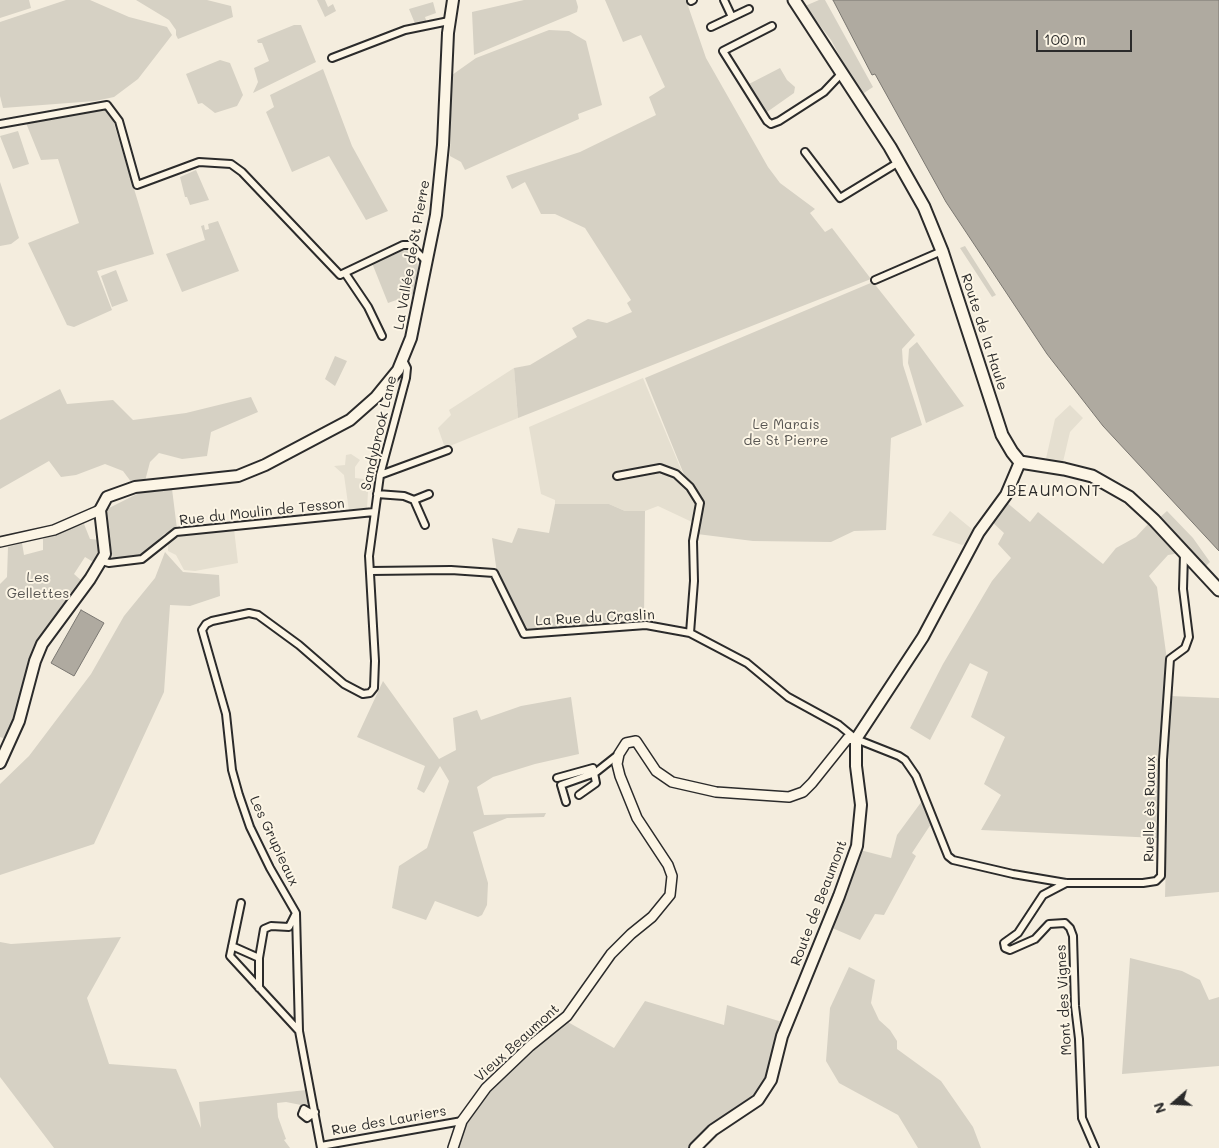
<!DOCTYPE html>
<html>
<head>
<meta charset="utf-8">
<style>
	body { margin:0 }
	#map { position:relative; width:1219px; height:1148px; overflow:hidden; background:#f4edde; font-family:Mali,sans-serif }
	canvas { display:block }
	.north { position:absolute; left:1149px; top:1078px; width:50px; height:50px; -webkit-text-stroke:4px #fcf5e5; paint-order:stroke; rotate:251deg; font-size:14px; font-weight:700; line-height:20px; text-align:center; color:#2b2b2b }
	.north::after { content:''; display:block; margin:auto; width:18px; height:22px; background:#2b2b2b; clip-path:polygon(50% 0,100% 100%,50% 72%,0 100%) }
	.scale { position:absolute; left:1036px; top:30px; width:96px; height:22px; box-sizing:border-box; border:2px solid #2b2b2b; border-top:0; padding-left:6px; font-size:15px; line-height:18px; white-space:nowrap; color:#2b2b2b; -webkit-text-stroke:4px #fcf5e5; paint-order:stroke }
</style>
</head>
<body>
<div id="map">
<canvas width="1219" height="1148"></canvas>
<div class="north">N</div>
<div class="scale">100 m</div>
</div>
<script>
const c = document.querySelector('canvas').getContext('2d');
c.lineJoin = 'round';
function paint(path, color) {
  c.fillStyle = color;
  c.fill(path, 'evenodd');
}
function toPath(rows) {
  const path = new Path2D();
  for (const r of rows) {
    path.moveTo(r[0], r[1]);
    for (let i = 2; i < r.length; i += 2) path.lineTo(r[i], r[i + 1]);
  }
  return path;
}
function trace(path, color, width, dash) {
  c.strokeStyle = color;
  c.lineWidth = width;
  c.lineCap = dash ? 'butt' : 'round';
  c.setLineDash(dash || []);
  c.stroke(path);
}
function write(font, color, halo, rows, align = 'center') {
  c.font = font + ' Mali,sans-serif';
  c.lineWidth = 4;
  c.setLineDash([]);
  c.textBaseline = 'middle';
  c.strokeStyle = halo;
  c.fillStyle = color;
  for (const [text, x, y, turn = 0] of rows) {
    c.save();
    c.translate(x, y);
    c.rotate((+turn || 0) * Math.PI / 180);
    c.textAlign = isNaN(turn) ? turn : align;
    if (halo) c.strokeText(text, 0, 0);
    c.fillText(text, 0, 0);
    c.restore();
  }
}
paint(toPath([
	[514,368,518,418,445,448,438,428,451,415,449,410],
	[643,378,695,503,692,522,658,506,645,511,625,511,609,504,555,504,555,500,541,494,529,427],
	[1070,405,1083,418,1070,432,1062,466,1045,463,1055,419],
	[351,454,360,460,355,467,355,478,373,480,373,491,368,492,367,509,349,511,344,475,334,466,345,465,346,455],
	[950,511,973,530,965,544,962,545,932,535],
	[234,529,238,563,195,571,184,570,176,555,168,551,168,541,176,536]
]), '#e5dfd0');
paint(toPath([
	[0,0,29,0,31,8,0,18],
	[66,0,90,0,129,17,167,27,172,35,138,79,114,97,95,101,3,108,0,96,0,22],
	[136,0,207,0,231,6,233,17,178,39,176,35,176,30,169,20],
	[317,0,325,0,328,7,333,4,336,11,325,17],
	[524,0,576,0,578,7,577,12,474,55,472,12],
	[605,0,686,0,706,58,768,167,780,183,815,209,810,213,825,232,832,228,871,279,518,418,514,368,530,365,577,337,572,328,588,319,607,323,632,312,627,303,631,300,585,228,555,214,541,214,525,182,512,189,506,176,580,152,656,115,649,97,665,87,641,35,623,42],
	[819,0,825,0,873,87,861,95,831,40,805,6],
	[433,2,436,13,425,17,427,23,416,26,409,9],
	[294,25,301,25,316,62,253,93,258,82,254,68,269,61,262,43,258,43,257,40],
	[549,30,569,31,586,41,602,105,578,114,579,119,465,170,461,162,450,156,452,75,476,58],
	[220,60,230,63,243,95,237,106,215,113,202,103,198,104,186,74],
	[780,68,787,80,795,87,794,93,767,112,747,85],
	[323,69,352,146,388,211,366,220,329,156,292,172,266,112,274,107,270,95],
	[93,109,104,109,112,117,154,254,97,271,112,310,74,327,67,325,28,243,79,223,58,159,41,160,26,123],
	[18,131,29,164,13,169,0,136],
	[196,170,209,200,190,205,187,197,185,197,180,177],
	[0,182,19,238,11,244,0,246],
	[218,221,239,271,182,292,166,254,205,240,201,226,204,225,205,230,209,229,208,224],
	[965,246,996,295,992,297,960,248],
	[402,248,408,250,417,261,419,273,416,293,388,303,372,263],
	[116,270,128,301,112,307,101,276],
	[873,282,915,335,902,349,903,365,922,425,891,438,886,530,854,531,831,542,753,541,697,534,703,501,685,477,645,378],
	[917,342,964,406,926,423,908,363,909,349],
	[335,356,347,361,335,386,325,379],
	[60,389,67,404,113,400,133,420,186,413,251,397,258,412,211,432,207,456,182,459,159,453,150,462,145,481,132,483,123,471,105,464,76,475,61,477,49,461,0,489,0,420],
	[172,489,177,529,164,534,145,554,113,560,106,515,107,509,139,493],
	[1005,501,1030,522,1038,512,1103,564,1116,548,1136,537,1150,522,1180,553,1168,555,1149,576,1157,587,1167,660,1160,738,1158,838,981,830,1001,795,984,784,1005,737,971,717,988,672,970,663,930,740,910,728,943,664,992,581,1011,558,998,544,1004,533,991,521],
	[555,504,609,504,625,511,645,511,644,621,525,629,497,573,492,538,512,543,518,528,549,533],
	[1167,511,1193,538,1210,562,1202,570,1158,519],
	[84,524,90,539,100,540,100,552,95,563,85,557,74,574,83,582,38,638,18,713,6,739,0,737,0,584,7,577,8,547,22,543,24,555,43,550,43,539],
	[165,552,183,572,219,575,220,596,190,606,170,605,164,692,94,844,0,875,0,784,29,756,91,674,124,616,155,578],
	[383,681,439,759,456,750,453,718,477,710,481,720,521,706,571,697,579,754,535,764,493,777,477,787,484,815,546,813,544,817,507,818,473,832,488,883,487,905,482,915,478,917,435,901,426,920,392,908,399,866,427,848,449,781,440,766,424,793,417,789,425,766,357,737],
	[1170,696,1219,698,1219,892,1165,897],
	[922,801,931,824,912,853,916,856,884,915,875,914,860,940,830,927,860,850,891,858,897,835],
	[121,937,87,998,109,1064,176,1069,201,1128,199,1102,306,1090,309,1102,306,1106,286,1102,277,1103,278,1117,286,1139,284,1140,290,1148,54,1148,0,1077,0,942,11,944],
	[1130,958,1182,971,1200,980,1209,1000,1219,997,1219,1066,1122,1074],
	[849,967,875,980,871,1003,879,1020,890,1030,897,1041,897,1049,941,1081,973,1127,981,1148,918,1148,898,1115,839,1083,826,1061,830,1008],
	[645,1001,724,1025,727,1005,782,1022,769,1077,752,1101,713,1125,689,1148,456,1148,464,1122,477,1103,515,1063,566,1021,614,1048]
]), '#d6d1c4');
const water = toPath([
	[833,0,1219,0,1219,551,1103,426,1047,354,946,202,875,74,872,75,833,0],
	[81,610,104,623,74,676,51,663,81,610]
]);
paint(water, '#afaaa0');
trace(water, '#7a7771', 1);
const street = toPath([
	[724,0,732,17],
	[691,1,693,0],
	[772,26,723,51,767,121,771,124,779,121,824,92,841,74],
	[711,27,749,9],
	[332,58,405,30,449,21],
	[0,124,107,105,119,121,137,185,199,162,231,164,242,172,340,275,403,245,410,245,426,261],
	[805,152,840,198,899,162],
	[345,273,368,307,382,336],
	[875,280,942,251],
	[380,475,448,450],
	[617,476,660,468,676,474,690,487,700,503,693,541,694,581,690,633],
	[377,494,404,496,414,500,429,494],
	[414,500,425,525],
	[102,561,109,563,142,559,176,532,374,512],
	[371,571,451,570,494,573,524,634,646,625,690,633,747,663,788,697,839,725,856,739,899,756,905,760,916,776,948,856,953,860,1013,874,1066,883,1143,883,1156,881,1161,876,1163,760,1170,659,1185,648,1189,637,1183,589,1184,554],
	[557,778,593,768,596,783,579,795],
	[566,802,561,785,595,773,619,754],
	[1066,883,1043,895,1018,933,1004,943,1005,948,1010,950,1035,939,1049,924,1065,923,1070,928,1073,936,1075,1006,1079,1039,1082,1118,1095,1148],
	[241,903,230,956,299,1031],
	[232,946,259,958,259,988],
	[259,958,264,929,271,926,289,927,295,915],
	[311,1113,304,1109,302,1114,307,1118,315,1112],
	[321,1146,462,1121],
	[321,1148,299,1031,296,913,270,868,250,827,239,795,232,770,226,714,202,630,206,624,212,621,249,613,258,615,299,645,344,684,363,694,370,693,374,688,375,661,369,556,380,475,406,378,407,368,403,360]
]);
const secondary = toPath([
	[0,542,54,530,100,510],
	[453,1148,462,1121,486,1088,530,1046,567,1016,611,954,631,934,652,917,670,895,672,876,668,865,637,818,620,776,617,764,619,754,626,743,636,741,656,771,672,782,716,792,789,797,803,792,812,783,848,738,856,739]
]);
const primary = toPath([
	[0,763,19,721,35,661,42,644,90,579,105,554,100,510,107,497,135,487,238,476,265,465,350,420,376,397,398,370,411,338,436,215,443,145,448,33,453,0],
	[695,1148,713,1130,758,1100,771,1080,782,1036,839,896,857,846,861,805,856,766,856,739,923,637,979,532,1006,495,1020,462]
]);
const highway = toPath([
	[794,0,890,147,924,207,942,251,1002,435,1012,452,1020,462,1064,469,1092,476,1129,497,1154,520,1219,590]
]);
trace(street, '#2b2b2b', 10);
trace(secondary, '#2b2b2b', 12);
trace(primary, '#2b2b2b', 14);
trace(highway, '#2b2b2b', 15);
trace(street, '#fcf5e5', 6);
trace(secondary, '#fcf5e5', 9);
trace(primary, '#fcf5e5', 10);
trace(highway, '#fcf5e5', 11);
write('14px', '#2b2b2b', '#fcf5e5', [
	["La Vallée de St Pierre",412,255,-80],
	["Route de la Haule",984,332,72],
	["Sandybrook Lane",379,433,-77],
	["Rue du Moulin de Tesson",262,512,-6],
	["La Rue du Craslin",595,618,-3],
	["Ruelle ès Ruaux",1150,809,-89],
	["Les Grupieaux",274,841,65],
	["Route de Beaumont",819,903,-69],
	["Mont des Vignes",1064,1000,-93],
	["Vieux Beaumont",517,1043,-42],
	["Rue des Lauriers",389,1121,-10]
]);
write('14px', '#565451', '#fcf5e5', [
	["Le Marais",786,425],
	["de St Pierre",786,441],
	["Les",38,578],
	["Gellettes",38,594]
]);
c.letterSpacing = '1px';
write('16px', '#2b2b2b', '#fcf5e5', [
	["BEAUMONT",1054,491]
]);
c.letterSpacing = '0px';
</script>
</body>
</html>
